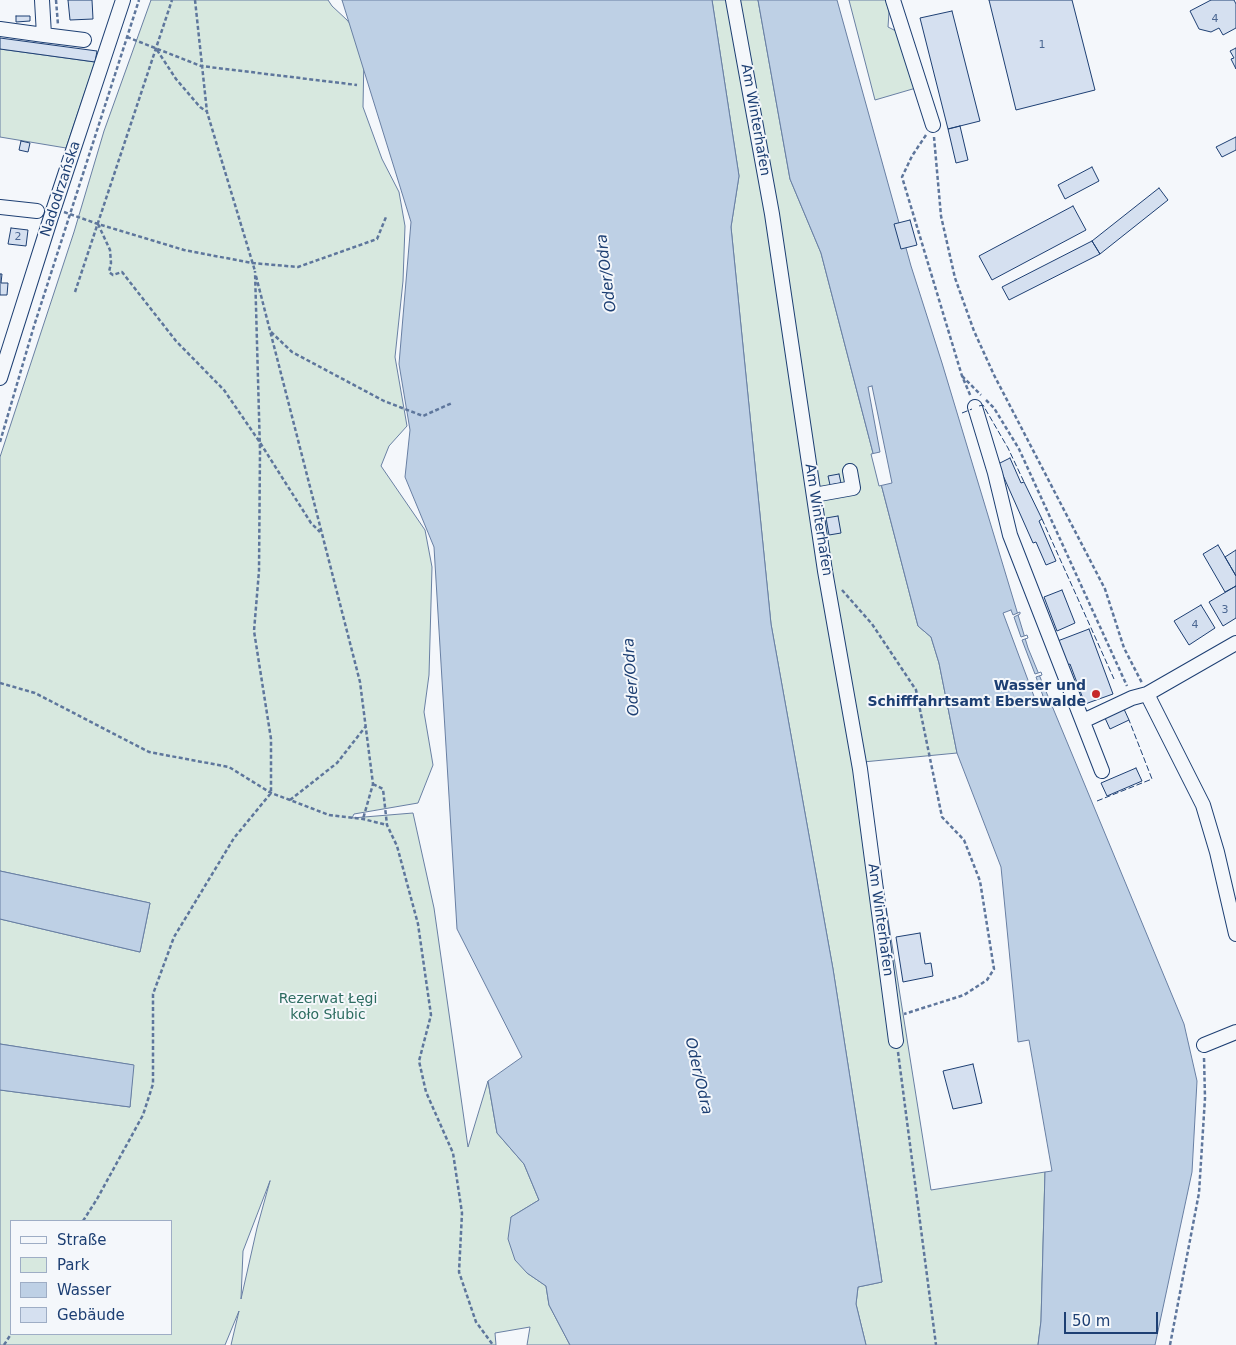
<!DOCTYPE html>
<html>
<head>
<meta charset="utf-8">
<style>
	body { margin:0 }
	#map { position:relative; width:1236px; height:1345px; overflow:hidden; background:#f4f7fb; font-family:"DejaVu Sans",sans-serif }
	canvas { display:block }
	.legend { position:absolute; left:10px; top:1220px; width:162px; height:115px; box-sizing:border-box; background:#f4f7fb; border:1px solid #9eadc5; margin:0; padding:6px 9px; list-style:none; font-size:15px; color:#1d3f73 }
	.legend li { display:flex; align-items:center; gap:10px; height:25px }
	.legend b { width:25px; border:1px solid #9eadc5 }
	.scale { position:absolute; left:1064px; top:1312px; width:94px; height:22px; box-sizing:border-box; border:2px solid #1d3f73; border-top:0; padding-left:6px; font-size:15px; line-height:18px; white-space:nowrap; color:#1d3f73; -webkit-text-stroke:4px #f4f7fb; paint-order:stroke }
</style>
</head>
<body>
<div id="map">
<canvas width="1236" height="1345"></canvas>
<ul class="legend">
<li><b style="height:6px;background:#f4f7fb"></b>Straße</li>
<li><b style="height:14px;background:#d7e8df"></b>Park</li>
<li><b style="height:14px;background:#bed0e5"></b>Wasser</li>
<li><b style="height:14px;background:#d5e0f0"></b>Gebäude</li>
</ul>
<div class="scale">50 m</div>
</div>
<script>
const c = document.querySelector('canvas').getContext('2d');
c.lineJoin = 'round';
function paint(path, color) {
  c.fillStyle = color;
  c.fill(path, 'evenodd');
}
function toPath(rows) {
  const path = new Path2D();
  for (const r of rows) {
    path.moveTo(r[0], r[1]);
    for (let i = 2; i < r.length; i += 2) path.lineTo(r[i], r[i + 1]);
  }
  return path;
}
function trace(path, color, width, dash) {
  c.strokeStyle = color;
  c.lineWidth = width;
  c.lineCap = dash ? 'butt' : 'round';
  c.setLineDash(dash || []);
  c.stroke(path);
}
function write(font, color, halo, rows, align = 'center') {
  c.font = font + ' "DejaVu Sans",sans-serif';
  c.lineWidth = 4;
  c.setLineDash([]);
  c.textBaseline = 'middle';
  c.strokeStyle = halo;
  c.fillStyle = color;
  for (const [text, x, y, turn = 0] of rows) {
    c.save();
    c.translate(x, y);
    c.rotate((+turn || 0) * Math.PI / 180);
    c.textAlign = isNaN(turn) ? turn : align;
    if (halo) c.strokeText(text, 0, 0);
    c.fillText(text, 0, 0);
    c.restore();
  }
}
const green = toPath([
	[151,0,328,0,332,6,347,20,360,36,364,55,363,107,382,159,399,192,405,226,403,281,395,357,407,426,389,446,381,466,425,530,432,567,429,675,424,712,433,765,418,803,354,814,352,818,413,813,434,908,468,1147,488,1081,497,1133,524,1164,539,1200,511,1217,527,1273,546,1286,549,1305,570,1345,527,1345,530,1327,495,1333,496,1345,231,1345,239,1311,225,1345,0,1345,0,1090,130,1107,133,1065,0,1044,0,919,140,952,150,903,0,871,0,457,74,232,104,131,151,0],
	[270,1181,257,1228,241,1299,243,1251,270,1181],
	[11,1221,171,1221,171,1334,11,1334,11,1221],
	[712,0,758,0,790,179,821,253,918,626,931,637,939,663,957,753,863,762,931,1190,1045,1172,1041,1321,1038,1345,866,1345,856,1304,858,1287,882,1282,833,969,771,624,731,227,739,176,712,0],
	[849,0,886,0,889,12,888,27,902,34,916,88,875,100,849,0],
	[0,49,95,62,66,148,0,137,0,49]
]);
paint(green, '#d7e8df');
trace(green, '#687fa3', 1);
const water = toPath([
	[342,0,712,0,739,176,731,227,771,624,833,969,882,1282,858,1287,856,1304,866,1345,570,1345,549,1305,546,1286,527,1273,515,1260,508,1239,511,1217,539,1200,524,1164,497,1133,488,1081,522,1057,457,929,434,547,405,477,410,430,399,364,411,222,342,0],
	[758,0,837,0,911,266,942,363,1028,648,1184,1024,1197,1081,1192,1172,1155,1345,1038,1345,1041,1321,1045,1172,1052,1171,1029,1040,1018,1042,1001,867,957,753,939,663,931,637,918,626,821,253,790,179,758,0],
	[0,871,150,903,140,952,0,919,0,871],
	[0,1044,134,1065,130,1107,0,1090,0,1044]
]);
paint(water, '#bed0e5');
trace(water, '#687fa3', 1);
const pier = toPath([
	[872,386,892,483,879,486,871,454,880,452,868,387,872,386],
	[1011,610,1013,615,1020,612,1020,614,1014,617,1021,637,1027,635,1028,638,1022,640,1035,674,1041,672,1042,675,1036,677,1043,696,1035,699,1003,613,1011,610]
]);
paint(pier, '#f4f7fb');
trace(pier, '#687fa3', 1);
const building = toPath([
	[68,0,92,0,93,19,70,20,68,0],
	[989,0,1072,0,1095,90,1016,110,989,0],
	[1211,0,1234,0,1236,4,1236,28,1223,35,1219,28,1211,32,1199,29,1190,11,1211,0],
	[952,11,980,121,948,129,920,18,952,11],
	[16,16,30,16,30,21,16,22,16,16],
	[0,38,97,51,95,62,0,49,0,38],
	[1236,48,1236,69,1231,59,1234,58,1230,51,1236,48],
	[960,126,968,160,956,163,948,129,960,126],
	[1236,137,1236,150,1222,157,1216,147,1236,137],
	[21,141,30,143,28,152,19,150,21,141],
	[1092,167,1099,181,1065,199,1058,185,1092,167],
	[1159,188,1168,200,1100,254,1092,241,1159,188],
	[1073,206,1086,230,992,280,979,256,1073,206],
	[910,220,917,245,901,249,894,224,910,220],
	[11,228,28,230,26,246,8,244,11,228],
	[1092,241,1100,254,1009,300,1002,287,1092,241],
	[0,274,2,274,1,283,8,283,7,295,0,295,0,274],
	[1010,458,1021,483,1024,482,1042,519,1039,521,1056,561,1046,565,1036,542,1033,543,998,464,1010,458],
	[839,474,841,483,830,485,828,476,839,474],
	[838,516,841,533,829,535,826,518,838,516],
	[1218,545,1236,576,1236,586,1225,592,1203,554,1218,545],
	[1236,550,1236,576,1225,557,1236,550],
	[1236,586,1236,618,1223,626,1209,602,1236,586],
	[1062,590,1075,623,1057,631,1044,597,1062,590],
	[1201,605,1215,628,1189,645,1174,621,1201,605],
	[1089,629,1113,694,1085,704,1070,664,1064,666,1055,642,1089,629],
	[1124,709,1129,720,1110,729,1105,718,1124,709],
	[1136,768,1142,781,1107,796,1101,783,1136,768],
	[920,933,925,964,931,963,933,976,903,982,896,937,920,933],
	[973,1064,982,1103,953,1109,943,1071,973,1064]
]);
paint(building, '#d5e0f0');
trace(building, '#1d3f73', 1);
const minor = toPath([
	[733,0,772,214,825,571,860,769,896,1041],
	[893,0,933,125],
	[0,29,44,35,42,0],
	[44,35,84,40],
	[0,207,37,211],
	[0,378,51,217,123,0],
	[975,407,995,473,1010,535,1102,771],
	[814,495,853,488,850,471],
	[1147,694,1203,805,1217,852,1236,934],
	[1083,721,1132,698,1147,694,1236,643],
	[1204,1045,1236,1032]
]);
trace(minor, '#1d3f73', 16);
trace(toPath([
	[56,0,58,25],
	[195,0,207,112,255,271],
	[127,37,201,66,357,85],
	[157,50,176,79,200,107,206,111],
	[926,135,912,156,902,177,962,376,971,397],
	[934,137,941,216,955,278,974,331,994,375,1105,589,1124,648,1142,683],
	[64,212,98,224,184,250,252,263,298,267,377,239,386,217],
	[98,224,110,250,111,263,109,272,113,275,122,272,176,341,224,390,259,441,311,523,320,532],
	[256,276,360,682,373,784,363,819],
	[75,292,172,0],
	[271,332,292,352,384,401,423,416,452,403],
	[962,376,981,395],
	[986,400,994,408,1019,449,1127,686],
	[0,442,34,326,139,0],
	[842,590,872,624,916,690,942,817,964,840,980,881,994,969,987,980,964,995,904,1014],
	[0,683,35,693,149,752,229,767,271,793,290,800,329,815,363,819,387,825],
	[373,784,383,789,387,825,397,846,418,924,431,1015,419,1061,426,1092,453,1153,462,1213,459,1272,476,1322,493,1345],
	[290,800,337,763,366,726],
	[898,1052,936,1345],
	[83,1221,97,1199,143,1115,153,1084,153,994,174,937,234,838,271,793,271,739,254,631,259,571,260,451,255,271],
	[4,1345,11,1334],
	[1170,1345,1199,1193,1205,1098,1204,1057]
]), '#5e769c', 2.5, [4, 2.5]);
trace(minor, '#f4f7fb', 14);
trace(toPath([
	[979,406,983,405,1008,448,1024,482],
	[962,413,972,409],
	[1042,519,1114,679],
	[1097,801,1152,779,1129,720]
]), '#1d3f73', 1, [6, 2.5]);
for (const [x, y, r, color] of [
	[1096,694,5,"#c62828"]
]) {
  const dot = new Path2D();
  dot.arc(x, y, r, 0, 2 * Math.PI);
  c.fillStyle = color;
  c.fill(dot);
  trace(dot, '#f4f7fb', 2);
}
write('11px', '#4b6792', null, [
	["4",1215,19],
	["1",1042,45],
	["2",18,237],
	["3",1225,610],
	["4",1195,625]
]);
write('14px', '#1d3f73', '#f4f7fb', [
	["Am Winterhafen",755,120,80],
	["Nadodrzańska",61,189,-72],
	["Am Winterhafen",818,520,81],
	["Am Winterhafen",880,920,82]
]);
write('bold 14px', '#1d3f73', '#f4f7fb', [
	["Wasser und",1086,686],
	["Schifffahrtsamt Eberswalde",1086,702]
], 'right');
write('14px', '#2c6c60', '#f4f7fb', [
	["Rezerwat Łęgi",328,999],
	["koło Słubic",328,1015]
]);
write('italic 15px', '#1d3f73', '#f4f7fb', [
	["Oder/Odra",607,273,-97],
	["Oder/Odra",632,677,-94],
	["Oder/Odra",698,1076,77]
]);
</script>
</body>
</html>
